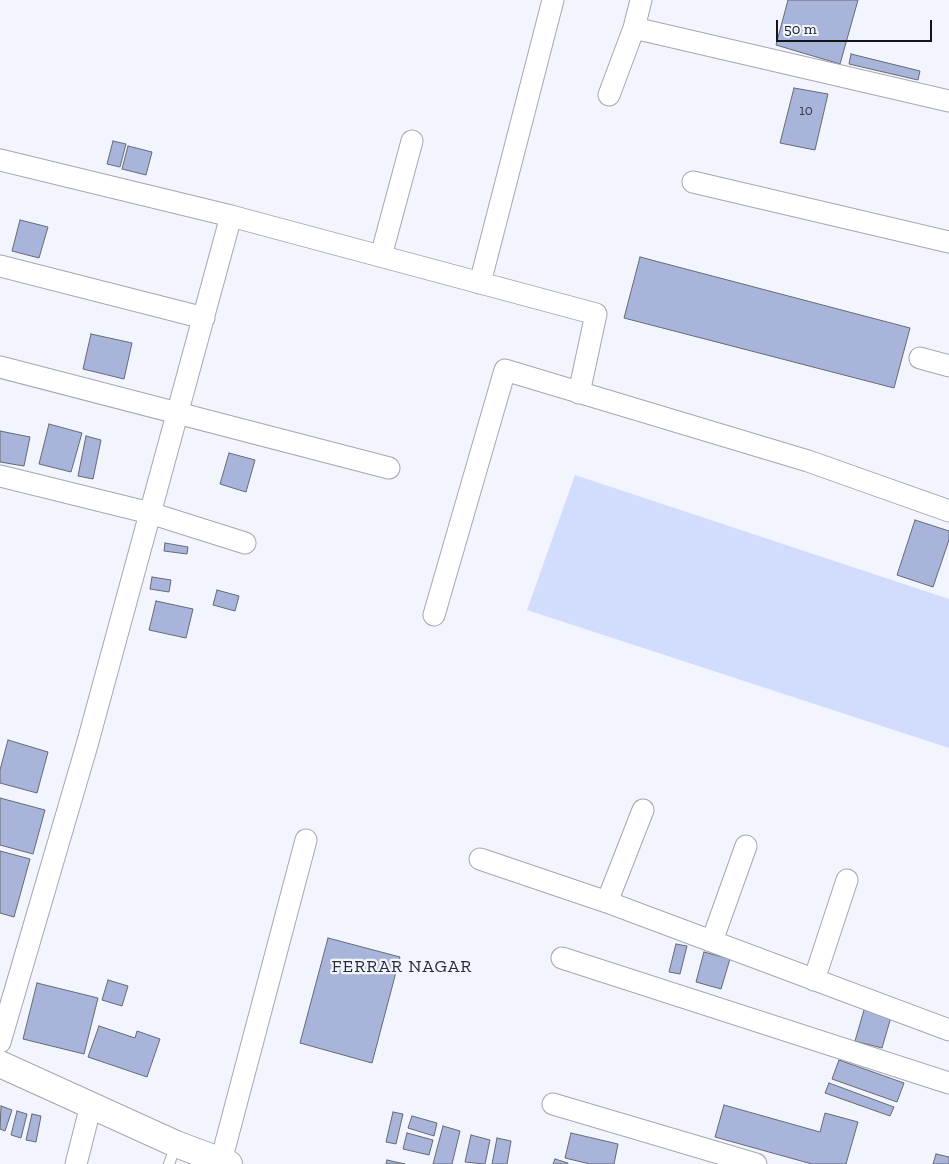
<!DOCTYPE html>
<html>
<head>
<meta charset="utf-8">
<style>
	body { margin:0 }
	#map { position:relative; width:949px; height:1164px; overflow:hidden; background:#f2f5fe; font-family:"Zilla Slab",serif }
	canvas { display:block }
	.scale { position:absolute; left:776px; top:20px; width:156px; height:22px; box-sizing:border-box; border:2px solid #141519; border-top:0; padding-left:6px; font-size:15px; line-height:18px; white-space:nowrap; color:#141519; -webkit-text-stroke:4px #f2f5fe; paint-order:stroke }
</style>
</head>
<body>
<div id="map">
<canvas width="949" height="1164"></canvas>
<div class="scale">50 m</div>
</div>
<script>
const c = document.querySelector('canvas').getContext('2d');
c.lineJoin = 'round';
function paint(path, color) {
  c.fillStyle = color;
  c.fill(path, 'evenodd');
}
function toPath(rows) {
  const path = new Path2D();
  for (const r of rows) {
    path.moveTo(r[0], r[1]);
    for (let i = 2; i < r.length; i += 2) path.lineTo(r[i], r[i + 1]);
  }
  return path;
}
function trace(path, color, width, dash) {
  c.strokeStyle = color;
  c.lineWidth = width;
  c.lineCap = dash ? 'butt' : 'round';
  c.setLineDash(dash || []);
  c.stroke(path);
}
function write(font, color, halo, rows, align = 'center') {
  c.font = font + ' "Zilla Slab",serif';
  c.lineWidth = 4.5;
  c.setLineDash([]);
  c.textBaseline = 'middle';
  c.strokeStyle = halo;
  c.fillStyle = color;
  for (const [text, x, y, turn = 0] of rows) {
    c.save();
    c.translate(x, y);
    c.rotate((+turn || 0) * Math.PI / 180);
    c.textAlign = isNaN(turn) ? turn : align;
    if (halo) c.strokeText(text, 0, 0);
    c.fillText(text, 0, 0);
    c.restore();
  }
}
paint(toPath([
	[575,475,949,599,949,748,527,610]
]), '#d2ddfd');
const building = toPath([
	[788,0,858,0,840,64,776,45,788,0],
	[851,54,920,71,918,80,849,64,851,54],
	[794,88,828,94,815,150,780,143,794,88],
	[113,141,126,144,120,167,107,164,113,141],
	[128,146,152,152,146,175,122,169,128,146],
	[20,220,48,227,39,258,12,251,20,220],
	[640,257,910,328,894,388,624,318,640,257],
	[91,334,132,343,124,379,83,369,91,334],
	[49,424,82,433,71,472,39,464,49,424],
	[0,431,30,437,24,466,0,462,0,431],
	[86,436,101,440,93,479,78,476,86,436],
	[229,453,255,460,246,492,220,484,229,453],
	[915,520,949,531,949,540,933,587,897,575,915,520],
	[165,543,188,547,187,554,164,551,165,543],
	[152,577,171,580,169,592,150,589,152,577],
	[217,590,239,596,235,611,213,605,217,590],
	[156,601,193,609,186,638,149,630,156,601],
	[8,740,48,752,37,793,0,783,0,770,8,740],
	[0,798,45,810,33,854,0,845,0,798],
	[0,851,30,859,14,917,0,913,0,851],
	[328,938,400,957,372,1063,300,1043,328,938],
	[676,944,687,946,680,974,669,972,676,944],
	[704,952,730,959,721,989,696,982,704,952],
	[108,980,128,986,122,1006,102,1000,108,980],
	[37,983,98,998,84,1054,23,1039,37,983],
	[864,1010,891,1017,882,1048,855,1041,864,1010],
	[99,1026,135,1038,137,1031,160,1039,147,1077,88,1057,99,1026],
	[839,1060,904,1083,897,1102,832,1079,839,1060],
	[829,1083,894,1107,890,1116,825,1093,829,1083],
	[724,1105,820,1132,825,1113,858,1122,846,1164,812,1164,715,1137,724,1105],
	[1,1106,12,1110,5,1131,0,1129,1,1106],
	[17,1111,27,1114,21,1138,11,1135,17,1111],
	[393,1112,403,1114,396,1144,386,1142,393,1112],
	[32,1114,41,1116,36,1142,26,1140,32,1114],
	[412,1116,437,1123,434,1136,408,1128,412,1116],
	[443,1126,460,1131,452,1164,433,1164,443,1126],
	[407,1133,433,1140,429,1155,403,1149,407,1133],
	[571,1133,618,1144,614,1164,590,1164,565,1158,571,1133],
	[471,1135,490,1140,485,1164,465,1162,471,1135],
	[497,1138,511,1141,507,1164,492,1164,497,1138],
	[936,1154,949,1157,949,1164,933,1164,936,1154],
	[555,1159,568,1163,568,1164,553,1164,555,1159],
	[387,1160,405,1164,386,1164,387,1160]
]);
paint(building, '#a8b4d9');
trace(building, '#666a73', 1);
const service = toPath([
	[169,1164,176,1145]
]);
const minor = toPath([
	[634,28,949,101],
	[609,95,634,28,641,0],
	[0,160,231,216],
	[693,182,949,242],
	[381,256,412,141],
	[0,266,204,318],
	[480,283,553,0],
	[920,358,949,366],
	[0,367,389,468],
	[0,476,150,513,245,543],
	[434,615,505,370,808,461,949,511],
	[480,859,607,902,949,1030],
	[607,902,643,810],
	[712,941,746,846],
	[562,958,949,1083],
	[814,980,847,880],
	[0,1042,87,745,231,216,596,314,579,393],
	[553,1104,756,1164],
	[221,1161,306,840],
	[76,1164,91,1105]
]);
const tertiary = toPath([
	[0,1064,176,1144,229,1164]
]);
trace(service, '#a4a7b2', 12);
trace(minor, '#a4a7b2', 23);
trace(tertiary, '#a4a7b2', 28);
trace(service, '#fff', 10);
trace(minor, '#fff', 21);
trace(tertiary, '#fff', 26);
write('14px', '#393d49', null, [
	["10",806,111]
]);
c.letterSpacing = '1px';
write('18px', '#2b2d36', '#f2f5fe', [
	["FERRAR NAGAR",402,967]
]);
c.letterSpacing = '0px';
</script>
</body>
</html>
